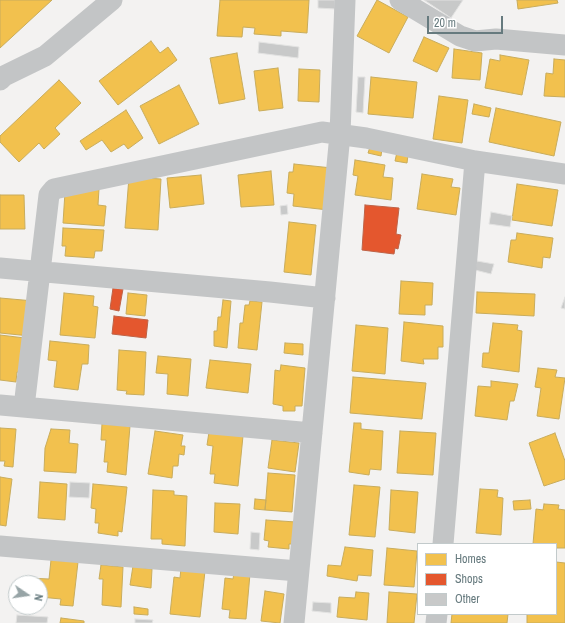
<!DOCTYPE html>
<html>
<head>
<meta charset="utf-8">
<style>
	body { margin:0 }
	#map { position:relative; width:565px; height:623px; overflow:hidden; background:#f3f2f1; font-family:"Archivo Narrow",sans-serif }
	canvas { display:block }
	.legend { position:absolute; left:417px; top:543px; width:140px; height:72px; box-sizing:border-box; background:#fff; border:1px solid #c2cacb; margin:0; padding:5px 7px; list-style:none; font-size:12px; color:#667a7e }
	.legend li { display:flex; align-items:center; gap:8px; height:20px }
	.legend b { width:20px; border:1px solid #c2cacb }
	.north { position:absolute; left:8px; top:575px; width:40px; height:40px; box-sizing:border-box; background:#fff; border:1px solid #c2cacb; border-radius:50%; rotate:103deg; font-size:11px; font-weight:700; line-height:16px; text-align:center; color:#667a7e }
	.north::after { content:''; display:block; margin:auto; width:14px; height:18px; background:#97a4a6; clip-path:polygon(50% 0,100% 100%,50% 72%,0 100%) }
	.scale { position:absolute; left:427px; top:16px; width:76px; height:18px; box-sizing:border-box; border:2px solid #667a7e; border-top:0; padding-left:5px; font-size:12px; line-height:14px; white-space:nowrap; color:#667a7e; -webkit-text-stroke:3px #fff; paint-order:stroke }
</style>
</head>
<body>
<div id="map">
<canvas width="565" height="623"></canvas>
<ul class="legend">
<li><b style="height:11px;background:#f2c14e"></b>Homes</li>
<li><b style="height:11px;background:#e4572e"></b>Shops</li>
<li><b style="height:11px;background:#c8c9c9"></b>Other</li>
</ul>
<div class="north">N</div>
<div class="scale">20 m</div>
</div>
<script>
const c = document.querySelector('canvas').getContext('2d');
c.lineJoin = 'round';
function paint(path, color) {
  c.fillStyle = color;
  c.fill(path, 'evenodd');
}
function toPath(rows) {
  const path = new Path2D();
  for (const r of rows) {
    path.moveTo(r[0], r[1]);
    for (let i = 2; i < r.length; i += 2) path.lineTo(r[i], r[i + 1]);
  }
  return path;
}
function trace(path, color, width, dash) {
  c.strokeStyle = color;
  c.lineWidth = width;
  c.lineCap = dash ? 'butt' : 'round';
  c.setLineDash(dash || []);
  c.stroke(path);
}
const homes = toPath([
	[0,0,52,0,0,48,0,0],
	[220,0,309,0,307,33,281,31,281,36,254,34,255,28,243,27,242,37,217,36,220,0],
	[377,0,408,17,389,53,357,36,377,0],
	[517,0,557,0,558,3,518,9,517,0],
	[424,37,449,48,437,72,413,61,424,37],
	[151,41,160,53,168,47,177,60,118,105,99,81,151,41],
	[454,49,482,53,480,80,452,78,454,49],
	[237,53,245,99,219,104,210,58,237,53],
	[500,55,529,60,522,95,485,88,490,59,500,61,500,55],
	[554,59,565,60,565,97,544,96,546,73,553,74,554,59],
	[278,68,283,108,259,111,254,71,278,68],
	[299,69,320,70,319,102,298,101,299,69],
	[371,77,417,82,413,118,368,114,371,77],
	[59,80,81,103,55,128,60,134,44,149,39,143,19,162,0,142,0,136,59,80],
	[179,85,199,124,159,144,140,106,179,85],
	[439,96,468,100,462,143,433,139,439,96],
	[474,104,491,108,489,117,472,114,474,104],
	[496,108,561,122,554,156,489,142,496,108],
	[126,110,143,138,128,149,124,144,111,152,102,140,86,150,80,141,126,110],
	[370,147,382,149,381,156,368,153,370,147],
	[397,152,408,155,407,163,395,161,397,152],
	[355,160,385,165,383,177,393,178,391,200,355,195,358,176,353,175,355,160],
	[294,164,332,168,328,210,293,206,294,194,287,193,289,172,293,172,294,164],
	[271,171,274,205,241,207,238,175,271,171],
	[422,174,453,179,451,187,460,188,456,215,417,209,422,174],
	[201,175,204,204,170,208,167,178,201,175],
	[129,177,161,179,158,230,125,228,129,177],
	[517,184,558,190,552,226,512,220,517,184],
	[99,189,98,205,106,206,104,226,63,223,65,192,99,189],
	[0,195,24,195,25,229,0,229,0,195],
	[289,222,316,225,311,275,284,272,289,222],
	[63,228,104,230,102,251,95,251,94,258,65,256,66,246,62,246,63,228],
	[517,233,553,238,550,258,543,257,542,268,508,262,511,240,516,240,517,233],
	[401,281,433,283,432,305,425,305,425,315,399,314,401,281],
	[477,292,535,294,534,316,476,313,477,292],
	[64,293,94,296,93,306,98,307,95,338,60,335,64,293],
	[128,293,147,295,145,316,126,314,128,293],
	[0,298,34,301,30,336,0,333,0,298],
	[223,300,231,301,227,348,214,346,214,331,217,331,218,317,221,317,223,300],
	[250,301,262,302,257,350,238,348,240,323,243,323,245,305,249,305,250,301],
	[404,322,443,326,443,347,438,347,438,359,423,359,424,364,401,361,404,322],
	[493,323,518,325,517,330,522,331,519,372,482,367,483,353,489,353,493,323],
	[356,325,388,328,385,374,352,371,356,325],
	[0,335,25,338,22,373,17,372,16,382,0,380,0,335],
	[50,341,89,345,88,364,82,364,78,390,54,387,57,361,48,360,50,341],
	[285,343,303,344,303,355,284,353,285,343],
	[119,350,146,352,144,395,126,394,127,391,117,390,119,350],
	[158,356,191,359,188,396,167,394,168,374,156,373,158,356],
	[210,360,251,364,248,393,206,388,210,360],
	[281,365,305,368,302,406,295,406,295,411,283,411,283,406,273,404,275,370,280,371,281,365],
	[538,368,557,370,555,377,565,378,559,419,537,416,541,388,535,387,538,368],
	[353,377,426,383,422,419,350,413,353,377],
	[491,381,518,384,514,401,510,401,507,420,475,416,478,386,491,387,491,381],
	[354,423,361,423,361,429,383,431,381,470,370,469,369,475,349,472,354,423],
	[102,424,130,426,126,475,107,472,108,462,104,462,106,440,101,440,102,424],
	[0,428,16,429,13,467,4,466,5,461,0,461,0,428],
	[51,429,70,430,69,443,78,444,76,473,44,471,45,448,51,429],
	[155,431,183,435,181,446,185,446,184,455,179,454,178,466,173,466,172,478,148,474,155,431],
	[400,431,436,433,433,475,397,473,400,431],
	[209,432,243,436,238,486,214,483,215,474,210,474,213,446,207,445,209,432],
	[555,433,565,461,565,479,544,486,529,443,555,433],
	[272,440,299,443,295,472,268,468,272,440],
	[268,473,295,475,292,512,265,510,268,473],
	[0,477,12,479,6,526,0,525,0,477],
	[40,482,67,484,65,520,38,518,40,482],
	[93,484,127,487,122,532,118,531,118,536,98,533,99,523,95,523,96,509,91,508,93,484],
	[354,485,380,487,375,537,349,535,354,485],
	[480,489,498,490,497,497,503,498,501,535,476,533,480,489],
	[153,490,174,491,174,495,187,496,185,546,162,544,162,539,151,539,153,490],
	[391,490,418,492,415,533,389,530,391,490],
	[255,499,266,500,265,510,254,509,255,499],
	[530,500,531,509,514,510,513,501,530,500],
	[215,503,240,504,238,534,214,532,215,503],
	[544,504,559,505,558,509,565,510,565,548,556,548,556,544,533,544,536,509,543,510,544,504],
	[266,520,296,522,295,544,289,544,289,549,268,547,269,541,264,540,266,520],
	[345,547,373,550,371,576,358,575,357,581,327,576,328,565,341,566,345,547],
	[387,548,417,551,414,587,384,585,387,548],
	[51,560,78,562,73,606,60,605,61,599,40,597,40,583,28,583,28,578,49,579,51,560],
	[556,562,565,563,565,623,527,623,527,614,556,614,556,562],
	[101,565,123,567,121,607,102,605,103,579,99,579,101,565],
	[133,566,152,569,151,588,130,585,133,566],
	[181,568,205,571,200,617,170,614,174,577,180,578,181,568],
	[234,573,250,574,246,619,229,618,230,610,222,609,225,578,233,579,234,573],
	[265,591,284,594,280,623,261,621,265,591],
	[356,592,369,593,367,620,337,617,339,597,355,598,356,592],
	[389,592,417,594,414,623,387,623,389,592],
	[134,607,148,609,148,615,134,614,134,607],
	[452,614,508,614,507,623,451,623,452,614],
	[61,618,84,621,84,623,60,623,61,618]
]);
paint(homes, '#f2c14e');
trace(homes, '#c8ac5c', 1);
const shops = toPath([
	[365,205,399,208,396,234,401,235,398,249,395,248,394,254,362,250,365,205],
	[113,288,123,289,119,311,110,309,113,288],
	[114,316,148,320,146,338,112,334,114,316]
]);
paint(shops, '#e4572e');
trace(shops, '#be6246', 1);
const building = toPath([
	[318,0,335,0,335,9,318,8,318,0],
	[424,0,463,0,451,18,424,0],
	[259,42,299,47,298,58,258,53,259,42],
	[358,77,365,77,363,113,356,112,358,77],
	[287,205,288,214,281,215,280,206,287,205],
	[491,212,512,216,510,227,489,224,491,212],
	[477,261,494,264,491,274,475,270,477,261],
	[565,297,565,309,561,308,565,297],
	[70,482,90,483,89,498,69,497,70,482],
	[251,532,260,533,259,550,250,549,251,532],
	[313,602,331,603,331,613,312,611,313,602],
	[17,615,48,617,47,623,16,623,17,615],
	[135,619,153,620,152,623,135,623,135,619]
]);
paint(building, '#c8c9c9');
trace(building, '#e2e2e1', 1);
trace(toPath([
	[400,0,460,36,475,41,496,39,565,45],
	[0,80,4,76,45,56,112,0],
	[0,268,270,292,325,298],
	[0,405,312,433],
	[24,407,49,195,54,189,322,132,366,138,475,161,565,174],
	[443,544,475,161],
	[0,546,298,571],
	[294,623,340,134,345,0],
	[436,623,437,614]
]), '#c3c5c6', 21);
</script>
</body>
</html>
